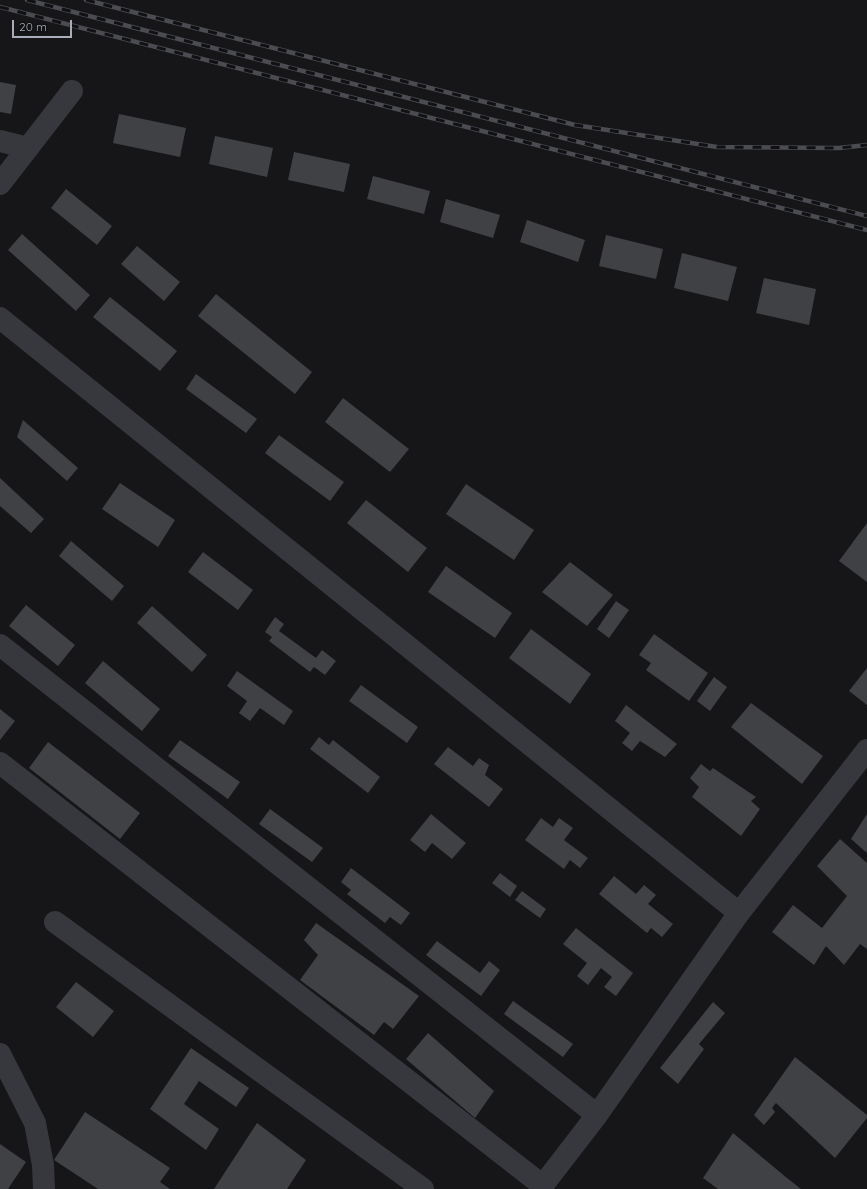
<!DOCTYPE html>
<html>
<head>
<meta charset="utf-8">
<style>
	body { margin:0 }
	#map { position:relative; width:867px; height:1189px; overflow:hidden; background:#161618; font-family:Quicksand,sans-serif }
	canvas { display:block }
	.scale { position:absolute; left:12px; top:20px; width:60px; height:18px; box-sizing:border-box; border:2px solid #a8adb8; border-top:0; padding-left:5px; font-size:12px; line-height:14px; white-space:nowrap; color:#a8adb8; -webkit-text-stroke:3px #111113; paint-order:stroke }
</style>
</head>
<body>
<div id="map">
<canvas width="867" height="1189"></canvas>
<div class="scale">20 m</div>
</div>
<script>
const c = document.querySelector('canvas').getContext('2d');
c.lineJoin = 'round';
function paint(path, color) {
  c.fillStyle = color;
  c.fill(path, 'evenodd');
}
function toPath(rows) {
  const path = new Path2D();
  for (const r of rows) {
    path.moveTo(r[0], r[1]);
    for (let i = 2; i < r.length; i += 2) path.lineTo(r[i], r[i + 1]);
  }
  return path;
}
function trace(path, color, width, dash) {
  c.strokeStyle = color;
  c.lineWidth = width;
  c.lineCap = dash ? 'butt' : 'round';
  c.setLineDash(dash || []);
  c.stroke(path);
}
paint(toPath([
	[0,82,16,85,11,114,0,112],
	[119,114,186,128,180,157,113,143],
	[215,136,273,148,267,177,209,164],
	[294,152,350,164,344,192,288,180],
	[373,176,430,191,424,214,367,199],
	[66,189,112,226,97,245,51,208],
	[446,199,500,215,493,238,440,222],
	[527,220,585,240,578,262,520,242],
	[22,234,90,295,76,311,8,250],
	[606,235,663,249,656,279,599,266],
	[137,246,180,282,164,301,121,264],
	[682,253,737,267,728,301,674,288],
	[764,278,816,289,809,325,756,313],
	[216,294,312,372,295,394,198,316],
	[110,297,177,351,160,371,93,317],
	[196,374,257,419,246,433,186,389],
	[343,398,409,449,390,472,325,422],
	[23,420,78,468,67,481,17,437],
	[279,435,344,482,330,501,265,453],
	[0,478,44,519,31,533,0,506],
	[120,483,175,520,158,547,102,509],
	[466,484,534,530,514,560,446,514],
	[366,500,427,548,408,572,347,523],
	[867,523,867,582,839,561],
	[71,541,124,586,112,601,59,556],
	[203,552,253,590,238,610,188,572],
	[570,562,613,595,587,626,542,592],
	[446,566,512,613,495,638,428,592],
	[616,601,629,610,609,638,597,629],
	[26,605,75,645,58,666,9,626],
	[152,606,207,655,192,672,137,623],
	[275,617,284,624,279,631,316,658,322,650,336,661,325,675,314,667,310,672,269,641,272,637,265,632],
	[531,629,591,674,570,704,509,658],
	[654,634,708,673,689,701,646,670,651,663,639,655],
	[103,661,160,709,142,731,85,683],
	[867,668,867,705,849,691],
	[237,671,293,711,284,725,260,708,250,721,239,713,247,701,227,686],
	[714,677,727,687,710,711,697,701],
	[361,685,418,727,407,743,349,701],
	[751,703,823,756,802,784,731,727],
	[626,705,677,744,665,757,640,741,632,751,622,743,630,733,615,721],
	[0,709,15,721,0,740],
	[319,737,329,745,333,740,380,777,368,793,310,749],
	[180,740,240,782,228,799,168,756],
	[48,742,140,813,120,839,29,768],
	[448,747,473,766,479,758,489,765,485,775,503,789,489,807,434,764],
	[701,764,710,771,713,768,756,797,751,801,760,809,741,836,692,797,699,787,690,778],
	[270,809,323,848,312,862,259,824],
	[431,814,466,843,452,859,432,843,425,852,410,840],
	[867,814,867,853,851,839],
	[541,818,553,827,559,818,573,828,564,840,588,858,580,868,570,860,564,869,525,840],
	[840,839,867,863,867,949,860,944,844,965,826,946,814,965,772,932,793,905,822,928,847,896,817,866],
	[351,868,410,913,401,925,390,917,385,923,347,894,351,890,341,882],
	[500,873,517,886,510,897,492,883],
	[614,876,636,894,644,885,656,895,648,904,673,924,662,937,651,928,647,933,599,894],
	[522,891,546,909,540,918,515,900],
	[316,923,419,996,393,1029,384,1022,374,1035,300,980,318,955,304,940],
	[576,928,633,973,616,996,604,987,612,977,601,968,588,985,577,976,587,963,563,944],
	[437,941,480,973,489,961,500,970,481,996,426,955],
	[76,982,114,1011,93,1037,56,1007],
	[513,1001,573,1044,563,1057,504,1014],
	[713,1002,725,1013,699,1044,704,1049,678,1084,660,1068],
	[428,1033,494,1091,475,1118,406,1059],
	[191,1048,249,1088,236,1107,199,1081,184,1104,219,1129,206,1150,150,1109],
	[795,1057,867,1115,867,1118,835,1158,776,1103,772,1108,775,1112,764,1125,754,1115],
	[85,1112,170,1168,160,1182,170,1189,98,1189,54,1160],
	[257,1123,306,1160,287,1189,214,1189],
	[733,1133,787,1178,801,1189,718,1189,703,1178],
	[0,1144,26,1162,8,1189,0,1189]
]), '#404145');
trace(toPath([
	[0,141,28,148],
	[0,184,72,91],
	[0,318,739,913],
	[0,645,597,1115],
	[0,763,542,1185],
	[55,922,423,1189],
	[0,1054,35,1123,43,1165,44,1189],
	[540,1189,597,1115,739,913,867,750]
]), '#37383d', 22);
const rail = toPath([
	[27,0,867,216],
	[86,0,575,125,717,147,839,148,867,145],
	[0,7,867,230]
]);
trace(rail, '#4a4c52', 4.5);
trace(rail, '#111113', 3, [9]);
</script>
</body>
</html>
